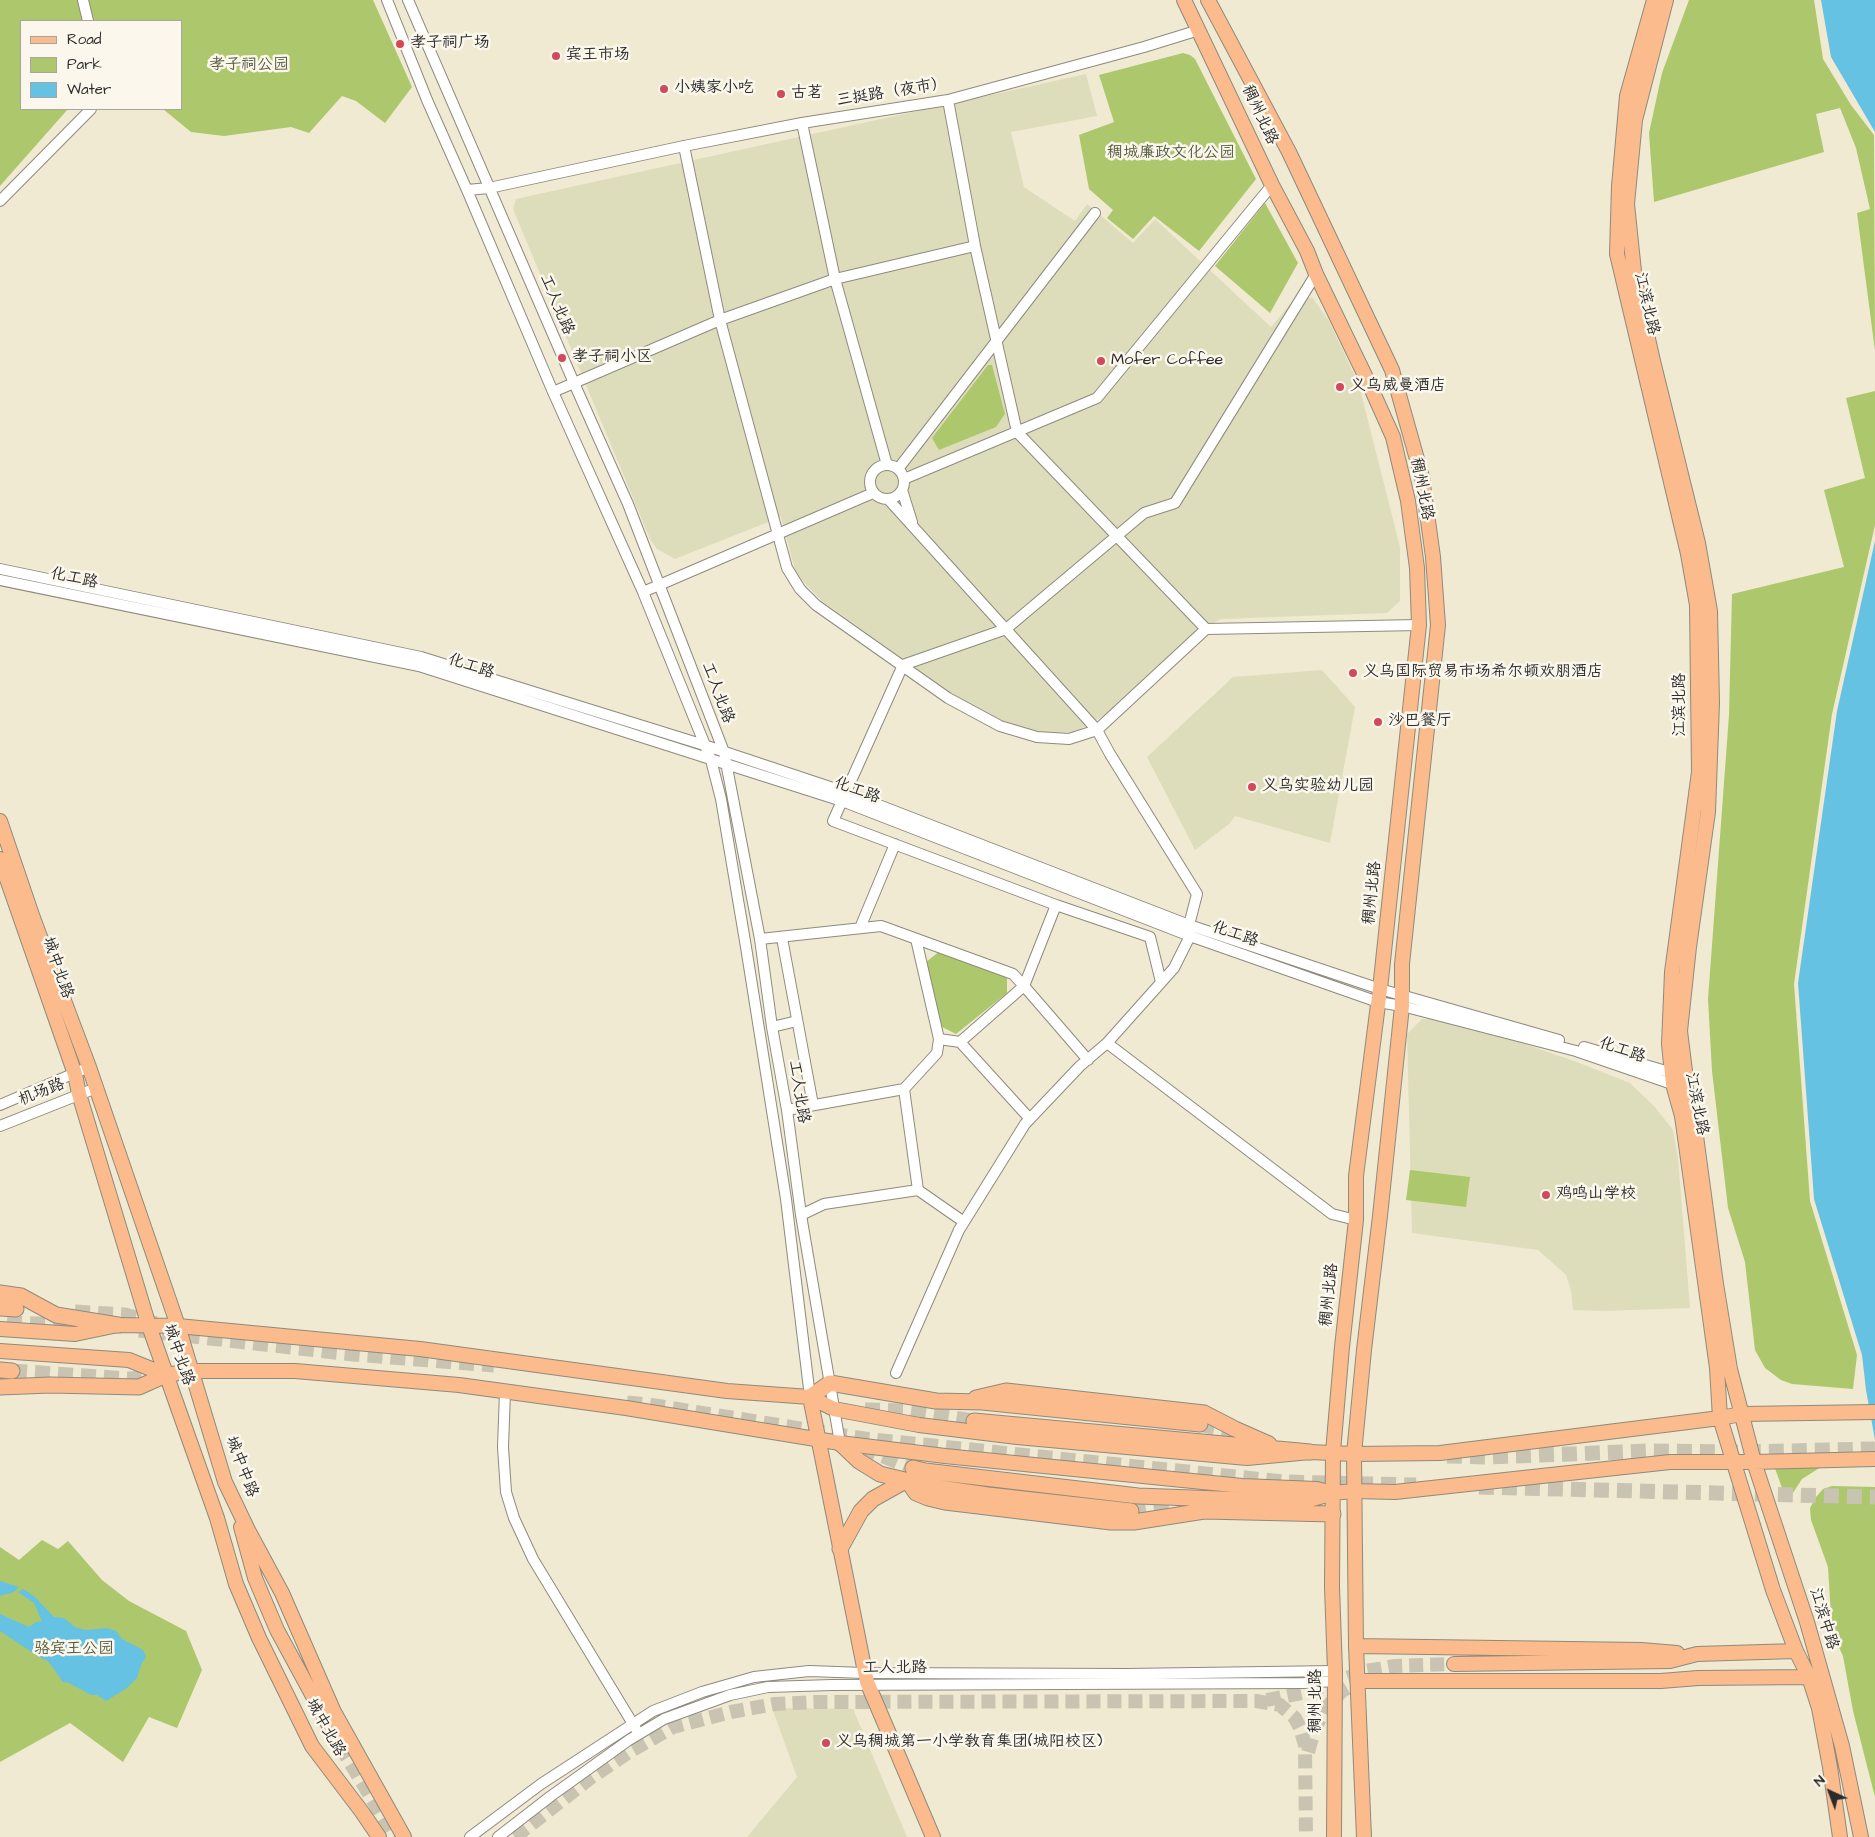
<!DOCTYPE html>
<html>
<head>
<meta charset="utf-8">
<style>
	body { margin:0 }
	#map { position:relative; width:1875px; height:1837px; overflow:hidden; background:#f0ead2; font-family:"Architects Daughter",sans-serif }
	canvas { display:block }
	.legend { position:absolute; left:20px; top:20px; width:162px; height:90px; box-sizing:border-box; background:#fbf7ec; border:1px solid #a8a59f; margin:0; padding:6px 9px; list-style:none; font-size:15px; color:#2b2b2b }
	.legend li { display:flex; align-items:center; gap:10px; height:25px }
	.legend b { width:25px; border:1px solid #a8a59f }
	.north { position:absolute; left:1805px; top:1767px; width:50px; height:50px; -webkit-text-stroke:4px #fbf7ec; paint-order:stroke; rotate:317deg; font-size:14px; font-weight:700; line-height:20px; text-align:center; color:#2b2b2b }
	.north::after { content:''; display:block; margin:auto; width:18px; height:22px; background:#2b2b2b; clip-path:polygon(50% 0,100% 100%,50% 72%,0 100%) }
</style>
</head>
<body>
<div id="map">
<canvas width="1875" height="1837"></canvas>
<ul class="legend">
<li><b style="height:6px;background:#fbbb8c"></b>Road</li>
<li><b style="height:14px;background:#adc76c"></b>Park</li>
<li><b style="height:14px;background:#65c2e3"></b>Water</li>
</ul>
<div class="north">N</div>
</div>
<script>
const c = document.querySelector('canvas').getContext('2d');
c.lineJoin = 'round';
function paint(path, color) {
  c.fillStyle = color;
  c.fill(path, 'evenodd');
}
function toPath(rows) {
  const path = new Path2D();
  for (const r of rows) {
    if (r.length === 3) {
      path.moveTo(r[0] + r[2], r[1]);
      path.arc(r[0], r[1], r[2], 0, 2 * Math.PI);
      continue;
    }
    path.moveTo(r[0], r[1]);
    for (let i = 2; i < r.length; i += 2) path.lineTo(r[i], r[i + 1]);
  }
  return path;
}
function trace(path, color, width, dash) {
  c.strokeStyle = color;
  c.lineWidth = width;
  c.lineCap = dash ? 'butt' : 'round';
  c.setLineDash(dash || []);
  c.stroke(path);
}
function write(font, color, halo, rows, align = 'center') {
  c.font = font + ' "Architects Daughter","LXGW WenKai TC",sans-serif';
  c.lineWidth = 5;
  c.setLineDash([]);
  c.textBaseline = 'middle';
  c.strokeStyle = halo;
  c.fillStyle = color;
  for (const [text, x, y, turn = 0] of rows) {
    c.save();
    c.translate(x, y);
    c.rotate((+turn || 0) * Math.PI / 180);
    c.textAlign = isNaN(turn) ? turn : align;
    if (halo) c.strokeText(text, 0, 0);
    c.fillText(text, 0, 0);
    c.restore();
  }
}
paint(toPath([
	[1086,74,1097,116,1011,132,1024,187,1075,221,1087,204,1133,243,1155,219,1271,327,1290,304,1312,297,1329,321,1359,385,1400,547,1400,601,1387,613,1221,619,1192,635,1112,711,1075,732,1037,734,1013,726,965,703,822,601,796,574,781,517,675,559,657,549,650,539,513,209,516,199],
	[1322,670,1355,707,1330,843,1235,816,1229,824,1195,850,1147,757,1233,677],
	[1449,1018,1577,1062,1630,1083,1655,1107,1673,1130,1678,1158,1690,1308,1603,1311,1573,1310,1571,1291,1566,1275,1538,1250,1412,1233,1407,1034,1422,1019],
	[772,1708,853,1709,907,1837,747,1837,797,1777]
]), '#deddbb');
paint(toPath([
	[0,0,373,0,412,87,385,123,356,101,342,96,309,133,291,127,224,136,191,132,163,109,181,109,181,21,21,21,21,109,68,109,0,186],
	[1689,0,1814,0,1823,59,1851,105,1874,135,1875,351,1857,213,1870,209,1856,148,1840,108,1816,114,1824,152,1654,202,1649,133,1662,73],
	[1183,53,1190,55,1195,59,1256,179,1199,251,1154,216,1133,239,1107,218,1113,210,1089,189,1079,135,1114,122,1099,75],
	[1265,203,1298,263,1270,313,1215,266],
	[988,365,992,365,1005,414,996,427,939,450,932,438],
	[1875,391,1875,525,1832,714,1794,984,1810,1201,1857,1355,1853,1389,1792,1384,1781,1380,1765,1368,1755,1350,1745,1262,1728,1208,1712,1071,1708,999,1729,715,1732,594,1844,567,1824,490,1865,478,1846,398],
	[940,951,1007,978,1007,993,956,1034,940,1026,926,962],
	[1410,1170,1470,1177,1466,1207,1406,1200],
	[1771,1457,1821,1467,1802,1479,1787,1502],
	[1832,1486,1875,1487,1875,1797,1853,1711,1843,1656,1832,1632,1828,1567,1811,1520,1810,1508,1816,1497,1823,1489],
	[42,1540,58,1549,68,1541,102,1580,129,1601,186,1631,202,1670,177,1728,149,1717,123,1762,70,1723,0,1762,0,1547,19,1560]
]), '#adc76c');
paint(toPath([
	[1821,0,1875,0,1875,132,1831,57],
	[1875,541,1875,1440,1866,1390,1862,1355,1814,1199,1798,983,1837,711],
	[0,1581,19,1587,14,1592,0,1596],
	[23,1589,34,1596,54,1617,64,1618,75,1627,85,1630,107,1628,116,1631,122,1639,143,1650,146,1657,141,1665,137,1678,127,1688,106,1701,97,1695,91,1695,69,1683,63,1682,48,1661,39,1657,0,1631,0,1614,29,1627,36,1622,42,1621,34,1603,18,1592]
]), '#65c2e3');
trace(toPath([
	[1267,1700,1307,1692,1366,1671,1395,1666,1454,1664],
	[340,1746,395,1837],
	[1308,1752,1314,1731,1324,1710,1342,1691,1359,1681],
	[515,1837,589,1779,629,1752,673,1727,731,1712,775,1704,815,1702,1256,1701,1280,1705,1295,1718,1300,1728,1305,1745,1306,1837]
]), '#c9c4b1', 14, [14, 7]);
trace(toPath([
	[75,1312,125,1315,156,1324],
	[7,1323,94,1326],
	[139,1330,353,1354,494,1365],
	[12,1371,128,1379,160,1377],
	[627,1403,649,1405,864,1439,1284,1482,1416,1485],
	[865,1410,908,1411,974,1421],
	[1200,1424,1236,1433],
	[862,1447,913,1468],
	[1447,1456,1488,1457,1649,1451,1743,1452,1875,1449],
	[1479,1487,1875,1497],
	[1131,1511,1192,1502]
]), '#c9c4b1', 15, [15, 8]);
const minor = toPath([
	[83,0,88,21],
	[387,0,427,100,467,190,553,392,643,592,711,760,721,799,746,947,786,1199,810,1397],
	[408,0,574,383,628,504,724,752,760,939,772,1027,787,1110,801,1215,840,1443],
	[948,100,975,246,1017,432,1206,629,1419,625],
	[802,123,835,279,887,465],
	[684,146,720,320,787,568,800,589,816,605,948,698,1000,726,1037,737,1069,739,1097,730,1206,629],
	[467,190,489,188,684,146,802,123,948,100,1144,47,1199,30],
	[0,201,91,109],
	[553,392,720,320,835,279,975,246],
	[887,482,17],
	[898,469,1095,213],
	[904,479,1097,398,1272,185],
	[902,490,912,522],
	[888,499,1097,730,1110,754,1197,894,1189,925,1190,936,1174,968,1107,1043,1080,1066,1025,1124,959,1230,896,1373],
	[0,569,421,657,704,745,845,792,1189,925,1380,989,1559,1040],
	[0,580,419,666,842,801,1190,936,1378,1002,1402,1006,1576,1051,1678,1086],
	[643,592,873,493],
	[860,928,895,844],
	[782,938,813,1105],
	[760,939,881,926,1013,974,1024,986,1056,905],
	[916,939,939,1039,960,1042],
	[1161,982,1150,937,1056,905,833,821,903,665,1006,629,1144,513,1175,503,1316,274],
	[772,1027,797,1021],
	[1107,1043,1332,1214,1356,1220],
	[1584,1047,1676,1074],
	[904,1089,918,1190,964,1222],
	[0,1105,89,1067],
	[787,1110,904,1089,937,1053,939,1039],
	[1030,1119,960,1042,1024,986,1088,1060],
	[0,1126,96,1088],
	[801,1215,824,1204,918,1190],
	[505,1392,503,1447,506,1492,514,1518,533,1559,636,1729],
	[470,1837,541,1784,653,1711,702,1692,754,1677,809,1671,865,1673,1127,1674,1335,1671],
	[498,1837,551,1796,629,1740,664,1719,730,1695,768,1687,832,1685,1304,1683,1335,1681]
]);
const major = toPath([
	[1184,0,1272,185,1307,251,1316,274,1371,388,1393,437,1408,501,1417,568,1419,625,1380,989,1356,1176,1356,1220,1342,1347,1333,1452,1332,1587,1335,1671,1334,1837],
	[1208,0,1289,152,1392,370,1422,477,1433,557,1438,625,1402,964,1402,1006,1380,1216,1364,1350,1354,1454,1356,1646,1364,1837],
	[1654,0,1627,96,1619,186,1617,254,1688,554,1697,605,1699,772,1672,972,1669,1044,1673,1084,1682,1116,1717,1368,1720,1418,1773,1590,1796,1651,1809,1677,1819,1708,1830,1767,1840,1837],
	[1666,0,1635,120,1627,204,1635,281,1653,361,1698,543,1710,611,1712,703,1708,812,1689,947,1680,1031,1686,1079,1686,1089,1696,1136,1716,1284,1730,1369,1754,1462,1807,1622,1842,1746,1861,1837],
	[0,821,33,918,89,1067,178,1326,225,1482,248,1530,282,1593,334,1712,404,1837],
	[0,859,75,1074,79,1094,149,1326,217,1518,236,1584,259,1638,312,1746,362,1812,379,1837],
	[0,1329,75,1334,118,1325,178,1326,420,1349,727,1391,810,1397,834,1409,919,1425,1017,1437,1247,1458,1310,1452,1354,1454,1440,1453,1720,1418,1742,1414,1875,1412],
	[0,1351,129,1360,166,1375,190,1371,295,1371,459,1385,626,1408,840,1443,945,1456,1242,1486,1317,1489,1332,1493,1354,1491,1395,1492,1670,1462,1754,1462,1875,1459],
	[810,1397,867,1682,933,1837],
	[241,1527,255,1578,277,1630,340,1746],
	[1356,1646,1641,1650,1677,1653],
	[1454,1664,1670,1661,1697,1654,1796,1651],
	[1359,1681,1661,1681,1698,1678,1809,1677]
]);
const highway = toPath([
	[0,1293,21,1296,56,1315,118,1325],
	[0,1308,16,1309],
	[0,1370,12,1371],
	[0,1387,50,1385,139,1387,166,1375],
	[810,1397,830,1383,936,1401,982,1402,1200,1424],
	[976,1398,1006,1391,1204,1413,1235,1429,1269,1444],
	[974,1421,1310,1452],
	[840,1443,859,1461,880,1474,933,1487,988,1495,1131,1511],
	[913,1468,925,1471,1138,1496,1300,1502,1332,1493],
	[840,1549,861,1511,873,1499,907,1480,916,1493,928,1498,945,1502,1111,1522,1134,1522,1204,1511,1333,1514]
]);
trace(minor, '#8e8a7e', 12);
trace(major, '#8e8a7e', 16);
trace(highway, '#8e8a7e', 17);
trace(minor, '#fff', 10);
trace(major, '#fbbb8c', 14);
trace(highway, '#fbbb8c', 15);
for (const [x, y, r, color] of [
	[400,44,5,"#d1495b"],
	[556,56,5,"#d1495b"],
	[664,89,5,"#d1495b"],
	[781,94,5,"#d1495b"],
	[562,358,5,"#d1495b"],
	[1101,361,5,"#d1495b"],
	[1340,387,5,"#d1495b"],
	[1353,673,5,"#d1495b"],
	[1378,722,5,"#d1495b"],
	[1252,787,5,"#d1495b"],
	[1546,1195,5,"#d1495b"],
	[826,1743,5,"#d1495b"]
]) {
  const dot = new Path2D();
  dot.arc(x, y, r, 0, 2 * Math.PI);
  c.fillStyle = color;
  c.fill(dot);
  trace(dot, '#fbf7ec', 2);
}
write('16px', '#2b2b2b', '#fbf7ec', [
	["孝子祠广场",410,44],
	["宾王市场",566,56],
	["小姨家小吃",674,89],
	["古茗",791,94],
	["孝子祠小区",572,358],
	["Mofer Coffee",1111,361],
	["义乌威曼酒店",1350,387],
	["义乌国际贸易市场希尔顿欢朋酒店",1363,673],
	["沙巴餐厅",1388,722],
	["义乌实验幼儿园",1262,787],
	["鸡鸣山学校",1556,1195],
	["义乌稠城第一小学教育集团(城阳校区)",836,1743]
], 'left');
write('16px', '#525a3e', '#fbf7ec', [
	["孝子祠公园",249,66],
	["稠城廉政文化公园",1171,154],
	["骆宾王公园",74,1650]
]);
write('16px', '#2b2b2b', '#fbf7ec', [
	["三挺路（夜市）",892,93,-9],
	["稠州北路",1259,115,65],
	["江滨北路",1646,304,77],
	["工人北路",556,305,67],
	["稠州北路",1421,489,79],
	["化工路",74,579,12],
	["化工路",471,667,18],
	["工人北路",717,693,69],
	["江滨北路",1681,705,-90],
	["化工路",857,791,20],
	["稠州北路",1373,893,-84],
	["化工路",1235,935,19],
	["城中北路",57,968,71],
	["化工路",1622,1051,19],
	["工人北路",798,1092,81],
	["机场路",42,1093,-22],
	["江滨北路",1696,1104,79],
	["稠州北路",1330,1295,-84],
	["城中北路",178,1355,71],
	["城中中路",241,1467,69],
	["江滨中路",1823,1619,73],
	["工人北路",895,1669],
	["稠州北路",1317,1701,-90],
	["城中北路",325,1728,61]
]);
</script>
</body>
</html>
